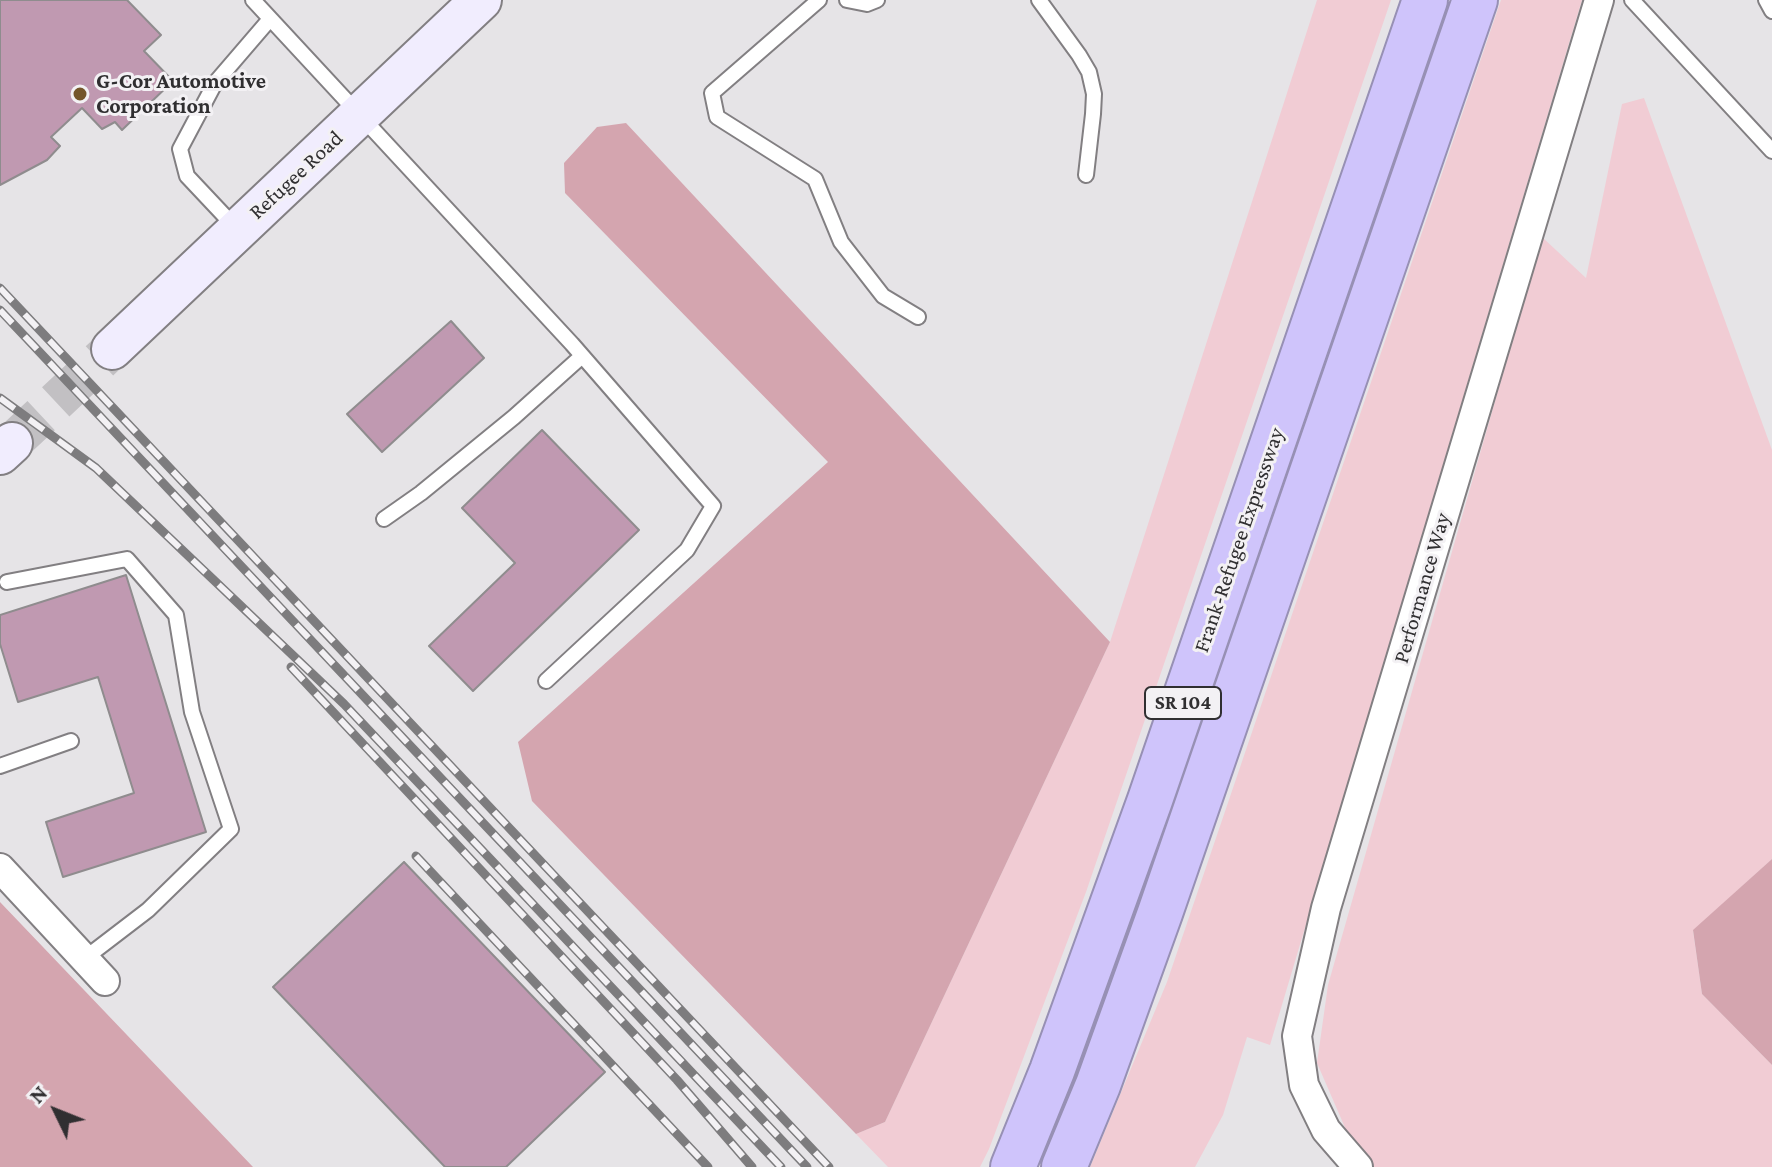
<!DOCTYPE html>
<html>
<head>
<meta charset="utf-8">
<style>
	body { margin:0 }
	#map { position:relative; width:1772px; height:1167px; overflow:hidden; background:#e6e4e7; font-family:"Crimson Pro",serif }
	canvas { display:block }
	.north { position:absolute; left:16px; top:1071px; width:80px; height:80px; -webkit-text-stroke:6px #f3f1f4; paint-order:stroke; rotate:313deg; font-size:22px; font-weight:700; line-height:32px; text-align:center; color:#302f31 }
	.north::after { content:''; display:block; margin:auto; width:28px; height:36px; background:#302f31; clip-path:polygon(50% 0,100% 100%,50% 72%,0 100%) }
</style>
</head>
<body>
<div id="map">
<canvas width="1772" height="1167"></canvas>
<div class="north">N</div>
</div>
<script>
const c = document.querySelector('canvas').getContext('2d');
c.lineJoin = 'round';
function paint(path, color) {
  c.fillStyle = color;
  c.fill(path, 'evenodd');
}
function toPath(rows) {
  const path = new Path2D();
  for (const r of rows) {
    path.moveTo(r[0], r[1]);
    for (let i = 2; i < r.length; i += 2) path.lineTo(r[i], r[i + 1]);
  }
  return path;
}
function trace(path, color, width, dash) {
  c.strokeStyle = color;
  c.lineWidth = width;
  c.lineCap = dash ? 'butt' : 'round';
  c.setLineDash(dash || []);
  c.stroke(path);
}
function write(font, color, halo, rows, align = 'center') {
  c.font = font + ' "Crimson Pro",serif';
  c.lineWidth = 6;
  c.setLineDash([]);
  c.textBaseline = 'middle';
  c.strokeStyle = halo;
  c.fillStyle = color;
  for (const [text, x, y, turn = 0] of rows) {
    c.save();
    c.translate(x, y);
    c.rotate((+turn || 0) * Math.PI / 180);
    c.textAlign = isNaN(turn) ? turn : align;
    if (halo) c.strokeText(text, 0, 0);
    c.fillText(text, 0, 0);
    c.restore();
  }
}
paint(toPath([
	[1317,0,1391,0,1086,892,989,1149,980,1167,888,1167,856,1134,885,1122,1110,642],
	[1501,0,1582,0,1270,1045,1247,1037,1223,1115,1195,1167,1090,1167,1167,982],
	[1644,98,1772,450,1772,859,1693,931,1702,994,1772,1065,1772,1167,1374,1167,1350,1139,1317,1063,1328,985,1542,237,1586,278,1622,104]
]), '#f1ccd4');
paint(toPath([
	[626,123,1110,642,885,1122,856,1134,532,801,518,742,828,462,565,193,564,163,597,127],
	[1772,859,1772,1065,1702,994,1693,930],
	[0,902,253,1167,0,1167]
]), '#d4a5af');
const building = toPath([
	[0,0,127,0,161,35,144,51,173,81,122,130,115,122,102,129,82,108,51,137,60,146,47,160,0,185,0,0],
	[451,321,484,358,382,452,347,414,451,321],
	[542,430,639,530,473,691,429,646,515,563,462,508,542,430],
	[126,575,206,832,63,877,46,822,134,793,98,677,18,702,0,644,0,615,126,575],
	[404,862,605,1072,506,1167,445,1167,273,987,404,862]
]);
paint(building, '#c099b1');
trace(building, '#8f8c8e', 2);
trace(toPath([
	[12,443,112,349]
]), '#c2c0c3', 40, [40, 20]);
const lane = toPath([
	[253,0,572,344,713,506,687,550,546,681],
	[819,0,712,93,717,117,815,179,841,242,883,296,918,317],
	[847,0,867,4,877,0],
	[1039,0,1079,55,1089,72,1094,94,1093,114,1086,175],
	[1632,0,1772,151],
	[1766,0,1772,11],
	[235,227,187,176,180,149,215,83,270,19],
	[384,519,421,493,514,417,582,356],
	[7,582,127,559,176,615,192,712,231,829,148,910,84,959],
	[0,766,71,741]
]);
const street = toPath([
	[0,868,105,981],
	[1358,1167,1326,1130,1304,1085,1297,1036,1326,908,1599,0]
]);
const secondary = toPath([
	[112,349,481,0],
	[0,454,12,443]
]);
const highway = toPath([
	[1013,1167,1052,1071,1150,800,1425,0],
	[1064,1167,1098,1085,1160,913,1475,0]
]);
trace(lane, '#827f82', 18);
trace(street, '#827f82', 32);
trace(secondary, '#827f82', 44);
trace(highway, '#9790b4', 48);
trace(lane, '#fff', 14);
trace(street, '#fff', 28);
trace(secondary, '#f1edfe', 40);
trace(highway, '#cfc4fb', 44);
const rail = toPath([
	[0,288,829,1167],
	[0,310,807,1167],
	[0,398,96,468,344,704,781,1167],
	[291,667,677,1080,752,1167],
	[416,856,708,1167]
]);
trace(rail, '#7d7c7e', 9);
trace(rail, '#f3f1f4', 6, [18]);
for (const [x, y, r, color] of [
	[80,94,8,"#74562a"]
]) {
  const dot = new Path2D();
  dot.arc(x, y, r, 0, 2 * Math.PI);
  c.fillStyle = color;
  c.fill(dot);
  trace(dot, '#f3f1f4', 3);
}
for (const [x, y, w] of [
	[1183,703,76]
]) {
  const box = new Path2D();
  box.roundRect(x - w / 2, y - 16, w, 32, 6);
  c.fillStyle = '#f3f1f4';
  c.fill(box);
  trace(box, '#302f31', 2);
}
write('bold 20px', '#302f31', null, [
	["SR 104",1183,703]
]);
write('bold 22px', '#302f31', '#f3f1f4', [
	["G-Cor Automotive",96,81],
	["Corporation",96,106]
], 'left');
write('22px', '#302f31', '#f3f1f4', [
	["Refugee Road",296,175,-43],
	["Frank-Refugee Expressway",1239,540,-71],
	["Performance Way",1422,588,-74]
]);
</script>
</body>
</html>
